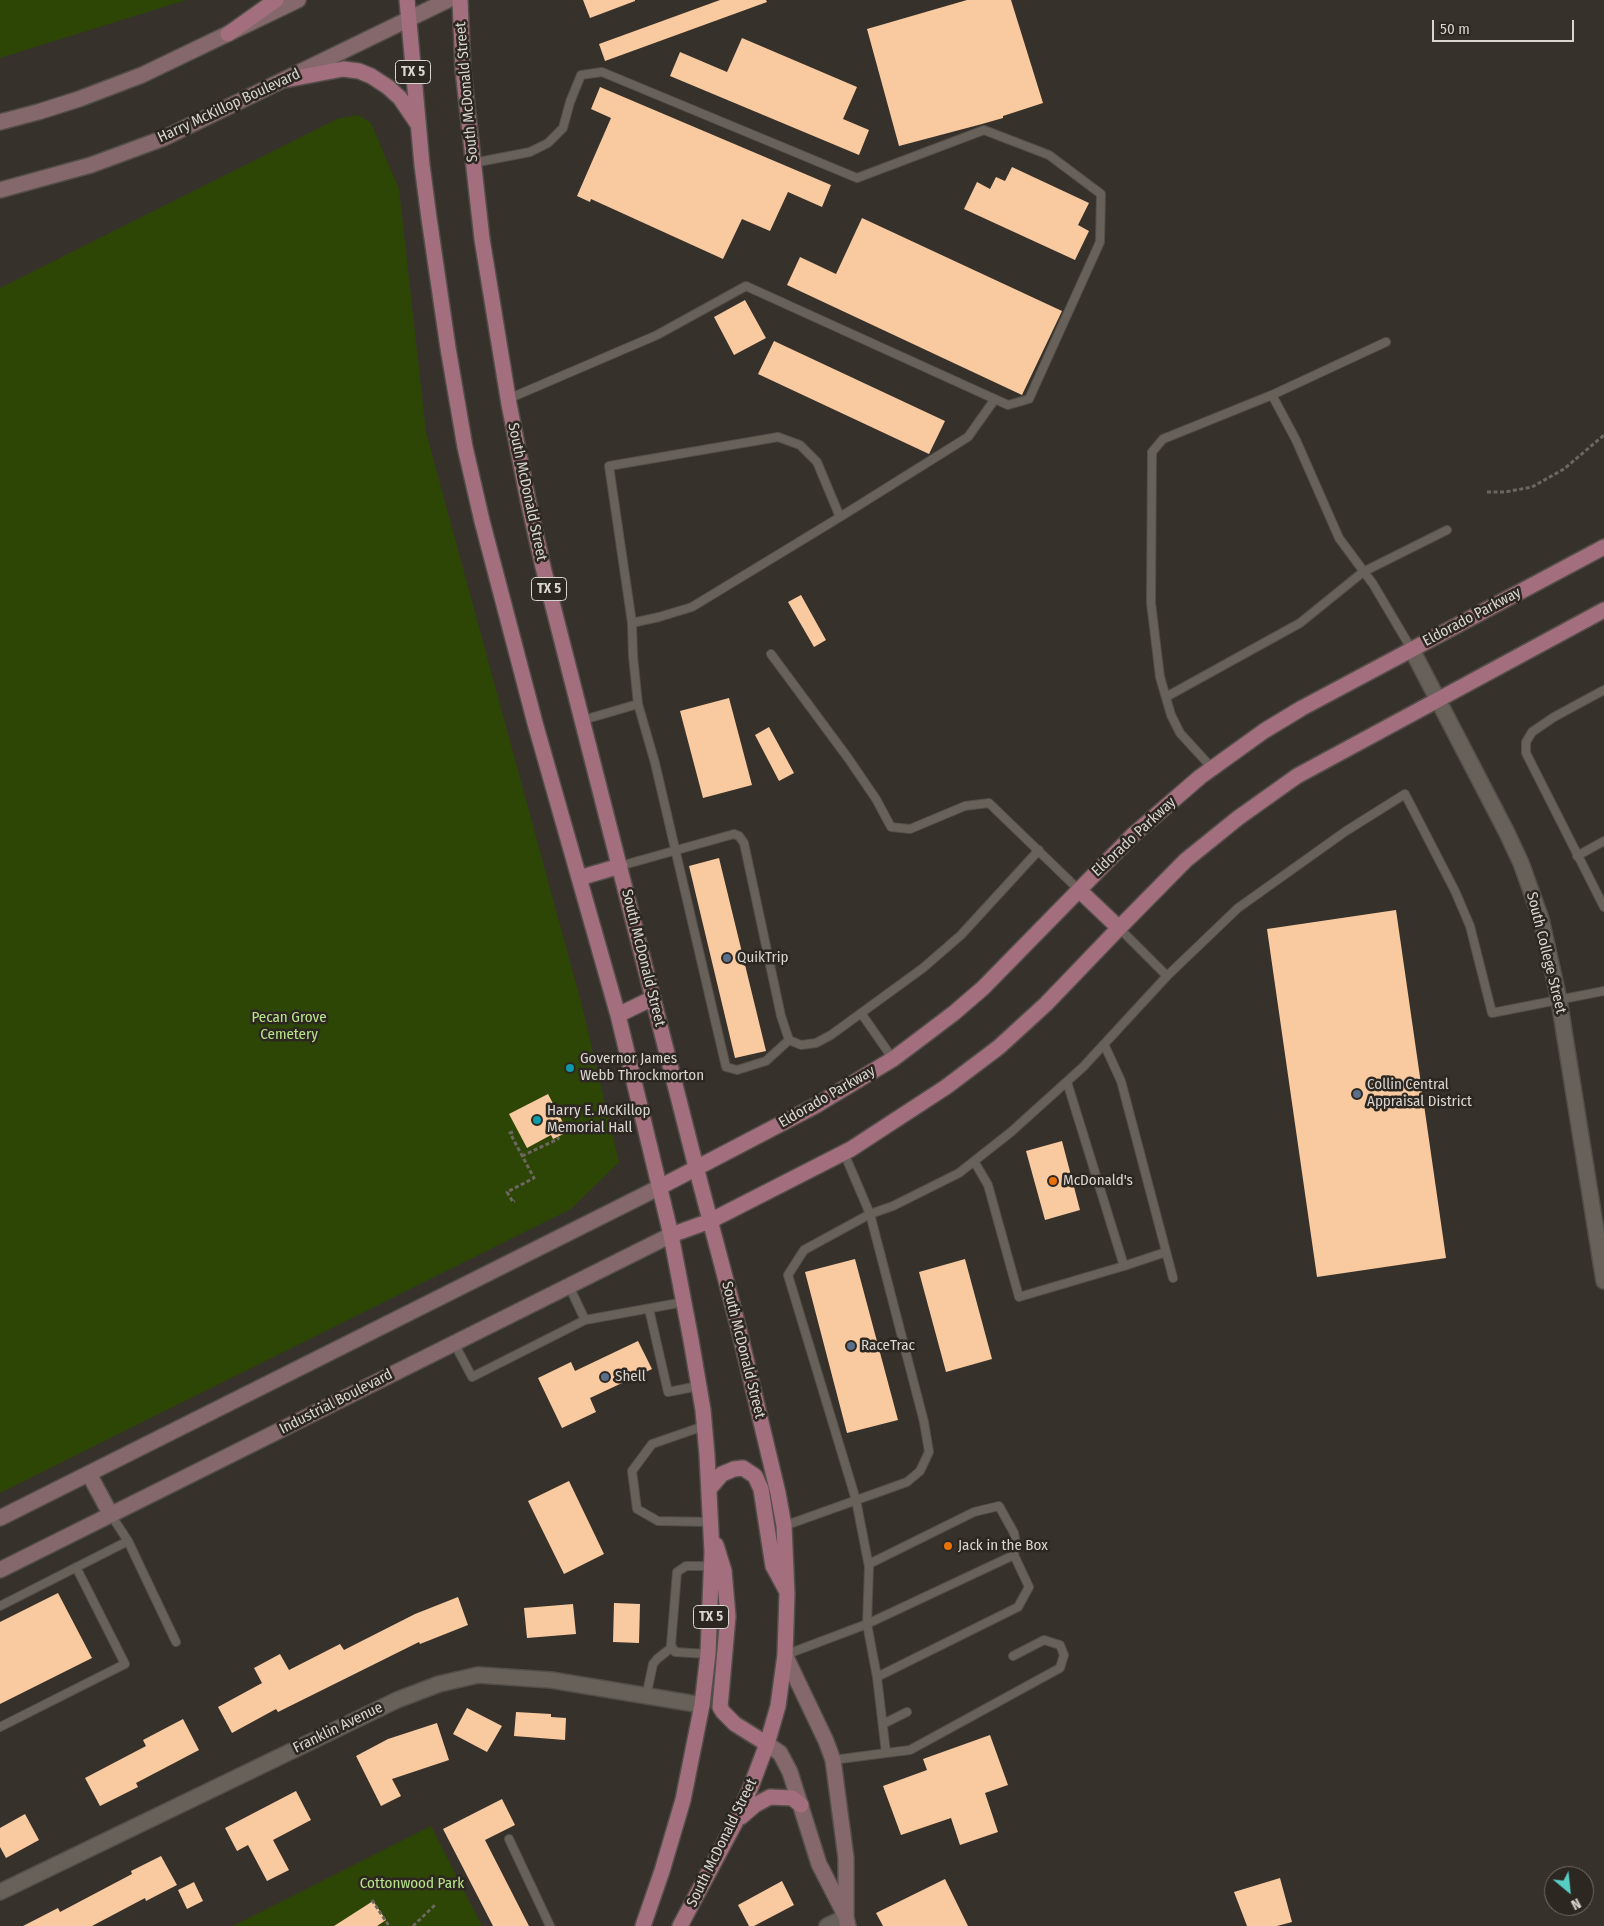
<!DOCTYPE html>
<html>
<head>
<meta charset="utf-8">
<style>
	body { margin:0 }
	#map { position:relative; width:1604px; height:1926px; overflow:hidden; background:#37312b; font-family:"Fira Sans Condensed",sans-serif }
	canvas { display:block }
	.north { position:absolute; left:1544px; top:1866px; width:50px; height:50px; box-sizing:border-box; background:#2d2721; border:1px solid #726d67; border-radius:50%; rotate:152deg; font-size:14px; font-weight:700; line-height:20px; text-align:center; color:#d9d5d1 }
	.north::after { content:''; display:block; margin:auto; width:18px; height:22px; background:#56cec3; clip-path:polygon(50% 0,100% 100%,50% 72%,0 100%) }
	.scale { position:absolute; left:1432px; top:20px; width:142px; height:22px; box-sizing:border-box; border:2px solid #d9d5d1; border-top:0; padding-left:6px; font-size:15px; line-height:18px; white-space:nowrap; color:#d9d5d1; -webkit-text-stroke:4px #2d2721; paint-order:stroke }
</style>
</head>
<body>
<div id="map">
<canvas width="1604" height="1926"></canvas>
<div class="north">N</div>
<div class="scale">50 m</div>
</div>
<script>
const c = document.querySelector('canvas').getContext('2d');
c.lineJoin = 'round';
function paint(path, color) {
  c.fillStyle = color;
  c.fill(path, 'evenodd');
}
function toPath(rows) {
  const path = new Path2D();
  for (const r of rows) {
    path.moveTo(r[0], r[1]);
    for (let i = 2; i < r.length; i += 2) path.lineTo(r[i], r[i + 1]);
  }
  return path;
}
function trace(path, color, width, dash) {
  c.strokeStyle = color;
  c.lineWidth = width;
  c.lineCap = dash ? 'butt' : 'round';
  c.setLineDash(dash || []);
  c.stroke(path);
}
function write(font, color, halo, rows, align = 'center') {
  c.font = font + ' "Fira Sans Condensed",sans-serif';
  c.lineWidth = 5;
  c.setLineDash([]);
  c.textBaseline = 'middle';
  c.strokeStyle = halo;
  c.fillStyle = color;
  for (const [text, x, y, turn = 0] of rows) {
    c.save();
    c.translate(x, y);
    c.rotate((+turn || 0) * Math.PI / 180);
    c.textAlign = isNaN(turn) ? turn : align;
    if (halo) c.strokeText(text, 0, 0);
    c.fillText(text, 0, 0);
    c.restore();
  }
}
paint(toPath([
	[0,0,186,0,0,58],
	[358,115,371,123,399,189,426,432,582,1006,619,1162,571,1209,0,1493,0,288,337,119],
	[431,1826,482,1926,233,1926]
]), '#2d4606');
paint(toPath([
	[583,0,635,0,635,1,590,18],
	[720,0,766,0,767,2,605,61,599,44],
	[967,0,1011,0,1043,103,1003,116,1003,118,982,124,899,146,867,29],
	[742,38,857,87,843,119,869,130,859,155,670,76,680,52,727,72],
	[600,87,831,185,822,207,788,192,770,231,742,219,723,259,591,199,590,202,577,196,611,118,591,109],
	[1012,167,1089,203,1078,225,1089,231,1075,260,964,209,977,182,990,189,996,177,1005,181],
	[862,218,1062,311,1022,395,787,285,800,257,836,274],
	[745,300,766,338,734,355,714,317],
	[774,341,945,421,929,454,758,374],
	[801,595,826,640,814,647,788,602],
	[729,698,752,785,703,798,680,711],
	[769,727,794,773,779,781,755,735],
	[719,858,766,1051,735,1058,689,866],
	[1396,910,1446,1258,1317,1277,1267,929],
	[548,1094,568,1132,553,1139,551,1135,527,1148,509,1114],
	[1062,1141,1080,1210,1045,1220,1026,1151],
	[855,1259,898,1420,847,1433,805,1272],
	[965,1259,992,1359,946,1372,919,1272],
	[638,1341,652,1369,590,1398,596,1412,562,1428,538,1378,571,1362,575,1371],
	[569,1481,604,1554,564,1574,528,1501],
	[58,1593,92,1658,0,1704,0,1622],
	[458,1597,468,1625,420,1644,419,1642,278,1712,276,1709,232,1733,218,1707,262,1683,254,1668,280,1654,289,1670,340,1644,344,1650,415,1614],
	[614,1603,640,1604,639,1643,613,1642],
	[573,1604,576,1634,527,1638,524,1608],
	[467,1708,502,1726,487,1752,453,1734],
	[516,1712,551,1714,551,1717,566,1718,565,1740,514,1736],
	[183,1719,199,1750,136,1783,138,1787,100,1806,85,1778,146,1746,143,1740],
	[437,1723,449,1760,392,1779,401,1796,381,1806,356,1756,388,1739],
	[990,1735,1008,1785,985,1793,998,1832,960,1845,951,1818,901,1835,883,1786,927,1770,923,1759],
	[296,1791,311,1820,273,1840,289,1870,267,1881,248,1845,237,1851,225,1828],
	[502,1799,515,1825,485,1840,529,1926,493,1926,443,1829],
	[25,1814,39,1840,6,1858,0,1847,0,1828],
	[161,1856,177,1885,146,1901,145,1898,92,1926,23,1926,58,1908,60,1912,132,1874,131,1871],
	[1280,1878,1292,1922,1277,1926,1247,1926,1234,1892],
	[945,1879,968,1926,883,1926,876,1913],
	[782,1881,794,1905,754,1926,749,1926,738,1905],
	[194,1882,203,1901,187,1909,178,1890],
	[373,1901,386,1920,377,1926,334,1926]
]), '#f9caa0');
const lane = toPath([
	[473,163,530,152,548,143,563,128,570,102,581,75,602,72,857,178,984,130,1049,155,1101,194,1100,242,1029,399,1008,405,746,286,657,335,508,399],
	[1272,395,1386,342],
	[632,623,659,617,692,607,840,517,968,437,995,399],
	[771,654,848,758,876,799,891,827,910,829,965,806,989,803,1079,890],
	[1604,690,1554,717,1532,732,1526,742,1526,753,1604,907],
	[1166,697,1300,623,1363,572,1447,530],
	[638,704,633,656,632,623,609,466,778,437,800,445,817,462,840,517],
	[583,720,638,704,655,763,726,1067,737,1070,766,1061,789,1040],
	[1212,768,1180,733,1171,715,1160,677,1151,603,1152,452,1163,439,1272,395,1296,440,1339,538,1373,584,1412,650],
	[1577,856,1604,841],
	[620,866,734,834,739,836,744,843,781,1016,789,1040,801,1045,816,1043,831,1035,923,968,961,935,1039,850],
	[1119,928,1167,976],
	[861,1013,893,1059],
	[1104,1044,1121,1081,1173,1278],
	[974,1161,988,1185,1019,1297,1124,1266,1067,1082],
	[1124,1266,1166,1252],
	[569,1286,585,1320],
	[649,1309,668,1392,699,1386],
	[454,1343,472,1377,585,1320,684,1302],
	[704,1426,652,1444,632,1471,637,1509,658,1521,711,1522],
	[111,1515,128,1541,176,1642],
	[784,1526,907,1482,920,1471,929,1452,924,1422,870,1214,893,1206,959,1173,1011,1132,1083,1067,1167,976,1238,908,1346,831,1405,794,1455,891,1470,926,1492,1013,1604,991],
	[869,1564,974,1512,999,1506,1014,1533,1016,1544,1014,1555],
	[0,1606,128,1541],
	[708,1654,675,1652,671,1645,677,1572,686,1566,711,1566],
	[785,1655,867,1624,869,1567,856,1500,788,1275,804,1250,870,1214,844,1153],
	[646,1697,653,1664,657,1659,671,1648],
	[883,1724,907,1712],
	[0,1727,125,1664,76,1567],
	[886,1753,910,1750,1060,1668,1064,1655,1060,1645,1044,1640,1013,1656],
	[833,1760,886,1753,877,1677,867,1624,1014,1555,1029,1587,1018,1607,877,1677],
	[509,1839,550,1926]
]);
const street = toPath([
	[1412,650,1506,831,1521,863,1541,919,1559,1000,1604,1281],
	[0,1892,397,1700,439,1684,478,1675,551,1680,702,1705],
	[827,1926,846,1917]
]);
const secondary = toPath([
	[0,122,38,112,79,99,142,75,298,0],
	[0,190,91,165,164,138,448,0],
	[89,1474,111,1515],
	[0,1518,660,1187],
	[0,1570,671,1235],
	[785,1655,826,1741,833,1760,846,1858,846,1917,848,1926],
	[767,1744,780,1753,790,1772,819,1864,844,1913]
]);
const primary = toPath([
	[407,0,422,165,429,218,448,348,465,447,482,521,535,723,618,1015,671,1235,691,1340,703,1410,707,1455,712,1552,708,1654,702,1705,683,1800,662,1871,643,1926],
	[460,0,463,70,482,239,509,404,528,500,543,567,696,1167,738,1326,778,1493,784,1526,787,1594,785,1655,778,1706,767,1744,750,1789,735,1823,680,1926],
	[228,34,276,0],
	[285,80,343,69,359,71,371,76,388,87,400,98,417,123],
	[579,878,620,866],
	[1079,890,1119,928],
	[618,1015,653,998],
	[660,1187,815,1106,893,1059,921,1038,954,1013,983,988,1133,835,1200,777,1264,731,1302,708,1604,547],
	[671,1235,710,1221,851,1149,946,1087,999,1047,1046,1004,1119,928,1186,860,1238,818,1297,776,1604,610],
	[709,1489,722,1474,734,1469,743,1468,755,1476,761,1489,773,1566,786,1590],
	[716,1545,724,1571,728,1616,720,1707,723,1712,735,1724,767,1744],
	[741,1817,755,1805,770,1797,792,1798,801,1805]
]);
trace(lane, '#534e48', 10);
trace(street, '#534e48', 18);
trace(secondary, '#534e48', 18);
trace(primary, '#534e48', 18);
trace(toPath([
	[1487,492,1505,492,1532,487,1564,469,1604,435],
	[513,1132,510,1133,534,1178,507,1192,513,1202,515,1201],
	[522,1156,558,1139,558,1137],
	[372,1900,389,1926],
	[413,1926,436,1904]
]), '#6c6761', 3, [4, 2.5]);
trace(lane, '#68615a', 8);
trace(street, '#68615a', 15);
trace(secondary, '#85686c', 15);
trace(primary, '#a36e7d', 15);
for (const [x, y, r, color] of [
	[727,958,5,"#5c6f8a"],
	[570,1068,5,"#0f9aa8"],
	[1357,1094,5,"#5c6f8a"],
	[537,1120,5,"#0f9aa8"],
	[1053,1181,5,"#e8710a"],
	[851,1346,5,"#5c6f8a"],
	[605,1377,5,"#5c6f8a"],
	[948,1546,5,"#e8710a"]
]) {
  const dot = new Path2D();
  dot.arc(x, y, r, 0, 2 * Math.PI);
  c.fillStyle = color;
  c.fill(dot);
  trace(dot, '#2d2721', 2);
}
for (const [x, y, w] of [
	[413,72,35],
	[549,589,35],
	[711,1617,35]
]) {
  const box = new Path2D();
  box.roundRect(x - w / 2, y - 11.5, w, 23, 4);
  c.fillStyle = '#2d2721';
  c.fill(box);
  trace(box, '#d9d5d1', 1);
}
write('bold 14px', '#d9d5d1', null, [
	["TX 5",413,72],
	["TX 5",549,589],
	["TX 5",711,1617]
]);
write('15px', '#d9d5d1', '#2d2721', [
	["South McDonald Street",467,92,-95],
	["Harry McKillop Boulevard",229,106,-25],
	["South McDonald Street",527,492,78],
	["Eldorado Parkway",1472,617,-28],
	["Eldorado Parkway",1134,837,-43],
	["South College Street",1546,953,76],
	["South McDonald Street",643,958,76],
	["Eldorado Parkway",827,1097,-30],
	["South McDonald Street",743,1350,76],
	["Industrial Boulevard",336,1402,-27],
	["Franklin Avenue",338,1728,-26],
	["South McDonald Street",722,1843,-64]
]);
write('15px', '#d9d5d1', '#2d2721', [
	["QuikTrip",737,958],
	["Governor James",580,1059],
	["Webb Throckmorton",580,1076],
	["Collin Central",1367,1085],
	["Appraisal District",1367,1102],
	["Harry E. McKillop",547,1111],
	["Memorial Hall",547,1128],
	["McDonald's",1063,1181],
	["RaceTrac",861,1346],
	["Shell",615,1377],
	["Jack in the Box",958,1546]
], 'left');
write('15px', '#b8e489', '#2d2721', [
	["Pecan Grove",289,1018],
	["Cemetery",289,1035],
	["Cottonwood Park",412,1884]
]);
</script>
</body>
</html>
